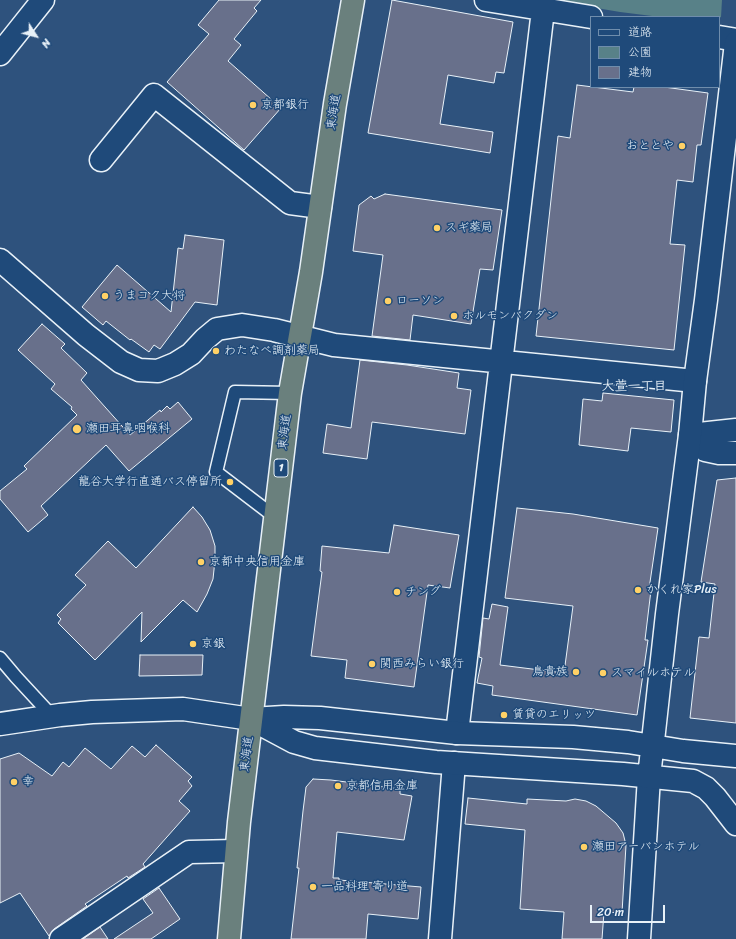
<!DOCTYPE html>
<html>
<head>
<meta charset="utf-8">
<style>
	body { margin:0 }
	#map { position:relative; width:736px; height:939px; overflow:hidden; background:#2e527d; font-family:Sriracha,"Klee One",sans-serif }
	canvas { display:block }
	.legend { position:absolute; left:590px; top:16px; width:130px; height:72px; box-sizing:border-box; background:#1f4a7a; border:1px solid #6f8dac; margin:0; padding:5px 7px; list-style:none; font-size:12px; color:#e8f1f8 }
	.legend li { display:flex; align-items:center; gap:8px; height:20px }
	.legend b { width:20px; border:1px solid #6f8dac }
	.north { position:absolute; left:16px; top:16px; width:40px; height:40px; -webkit-text-stroke:3px #1f4a7a; paint-order:stroke; rotate:126deg; font-size:11px; font-weight:700; line-height:16px; text-align:center; color:#e8f1f8 }
	.north::after { content:''; display:block; margin:auto; width:14px; height:18px; background:#e8f1f8; clip-path:polygon(50% 0,100% 100%,50% 72%,0 100%) }
	.scale { position:absolute; left:590px; top:905px; width:75px; height:18px; box-sizing:border-box; border:2px solid #e8f1f8; border-top:0; padding-left:5px; font-size:12px; line-height:14px; white-space:nowrap; color:#e8f1f8; -webkit-text-stroke:3px #1f4a7a; paint-order:stroke }
</style>
</head>
<body>
<div id="map">
<canvas width="736" height="939"></canvas>
<ul class="legend">
<li><b style="height:5px;background:#1f4a7a"></b>道路</li>
<li><b style="height:11px;background:#588188"></b>公園</li>
<li><b style="height:11px;background:#68708b"></b>建物</li>
</ul>
<div class="north">N</div>
<div class="scale">20 m</div>
</div>
<script>
const c = document.querySelector('canvas').getContext('2d');
c.lineJoin = 'round';
function paint(path, color) {
  c.fillStyle = color;
  c.fill(path, 'evenodd');
}
function toPath(rows) {
  const path = new Path2D();
  for (const r of rows) {
    path.moveTo(r[0], r[1]);
    for (let i = 2; i < r.length; i += 2) path.lineTo(r[i], r[i + 1]);
  }
  return path;
}
function trace(path, color, width, dash) {
  c.strokeStyle = color;
  c.lineWidth = width;
  c.lineCap = dash ? 'butt' : 'round';
  c.setLineDash(dash || []);
  c.stroke(path);
}
function write(font, color, halo, rows, align = 'center') {
  c.font = font + ' Sriracha,"Klee One",sans-serif';
  c.lineWidth = 3;
  c.setLineDash([]);
  c.textBaseline = 'middle';
  c.strokeStyle = halo;
  c.fillStyle = color;
  for (const [text, x, y, turn = 0] of rows) {
    c.save();
    c.translate(x, y);
    c.rotate((+turn || 0) * Math.PI / 180);
    c.textAlign = isNaN(turn) ? turn : align;
    if (halo) c.strokeText(text, 0, 0);
    c.fillText(text, 0, 0);
    c.restore();
  }
}
paint(toPath([
	[560,0,722,0,721,17,719,18,660,17,620,12,561,2]
]), '#588188');
const building = toPath([
	[219,0,261,0,254,8,257,11,234,39,241,45,228,61,281,108,244,150,167,82,209,34,198,25,219,0],
	[392,0,513,22,504,73,496,72,494,83,448,75,440,124,493,132,490,153,368,133,392,0],
	[577,85,633,92,634,87,664,87,708,93,701,145,697,145,693,182,677,180,670,244,685,245,674,350,536,336,558,136,570,138,577,85],
	[385,194,502,210,493,270,480,269,471,324,413,315,410,340,372,336,383,255,353,251,359,205,371,196,374,199,385,194],
	[185,235,224,240,217,305,195,302,160,349,154,345,149,352,131,339,130,340,106,321,103,325,82,307,117,265,171,312,178,248,183,249,185,235],
	[42,324,65,344,61,348,87,373,81,380,130,435,160,410,161,412,167,406,170,409,178,402,192,419,129,471,106,445,41,506,48,515,28,532,0,499,0,491,27,469,24,466,77,415,71,409,72,407,51,389,55,384,18,350,42,324],
	[360,360,407,365,459,373,457,388,471,390,465,434,372,422,367,459,323,453,327,424,351,428,360,360],
	[603,393,674,400,671,432,631,428,628,451,579,445,583,399,602,401,603,393],
	[736,478,736,723,690,718,699,637,709,638,715,584,701,582,717,480,736,478],
	[193,507,202,517,210,530,215,546,215,560,213,579,207,594,197,612,183,600,141,642,142,612,95,660,58,623,61,619,57,615,86,585,75,575,108,541,136,568,193,507],
	[517,508,573,514,658,528,649,589,651,590,645,640,648,640,637,715,492,695,493,686,477,683,482,658,479,657,483,618,489,619,492,604,508,607,500,665,564,673,573,606,505,598,517,508],
	[394,525,459,535,450,588,428,585,414,687,345,678,347,660,311,656,322,572,320,571,322,546,389,553,394,525],
	[140,655,203,655,202,675,139,676,140,655],
	[156,745,192,777,188,781,192,786,179,801,190,811,143,864,145,867,128,878,127,876,85,904,87,906,54,929,49,936,20,893,0,903,0,759,19,753,52,776,63,762,69,767,85,748,111,769,132,746,145,757,156,745],
	[313,779,331,780,400,789,400,794,412,796,404,840,337,832,333,878,339,878,339,880,421,887,418,919,368,914,366,939,291,939,299,868,297,868,303,811,306,787,313,779],
	[468,798,527,804,527,799,566,801,575,799,586,801,596,806,616,823,623,833,626,845,622,913,604,912,602,939,562,939,564,912,520,909,525,830,465,824,468,798],
	[159,888,180,919,151,939,114,939,153,913,143,899,159,888],
	[100,927,108,939,83,939,100,927]
]);
paint(building, '#68708b');
trace(building, '#e8f1f8', 1);
const lane = toPath([
	[275,517,216,472,235,392,290,393],
	[0,658,16,677,52,716]
]);
const street = toPath([
	[486,0,591,17],
	[719,37,736,40],
	[0,54,43,0],
	[101,160,154,95,290,203,320,207],
	[0,260,86,335,121,362,139,370,158,371,175,364,191,354,205,339,217,329,242,325,274,330,334,345,695,381],
	[690,435,705,450,719,453,736,453],
	[690,435,736,430],
	[457,733,543,10],
	[61,939,189,852,236,851],
	[440,939,454,763],
	[639,939,649,777]
]);
const secondary = toPath([
	[251,719,294,742,315,748,436,762,623,774,693,781,706,788,715,797,736,824],
	[0,724,60,715,92,712,183,709,251,719,284,717,320,718,457,733,573,737,628,742,683,751,736,756],
	[649,777,667,614,690,435,695,381,706,300,736,43]
]);
const highway = toPath([
	[229,939,239,822,290,393,311,272,335,104,353,0]
]);
trace(lane, '#e8f1f8', 15);
trace(street, '#e8f1f8', 25);
trace(secondary, '#e8f1f8', 25);
trace(highway, '#e8f1f8', 25);
trace(lane, '#1f4a7a', 12);
trace(street, '#1f4a7a', 22);
trace(secondary, '#1f4a7a', 22);
trace(highway, '#6a807d', 22);
for (const [x, y, r, color] of [
	[253,105,4,"#ffd166"],
	[682,146,4,"#ffd166"],
	[437,228,4,"#ffd166"],
	[105,296,4,"#ffd166"],
	[388,301,4,"#ffd166"],
	[454,316,4,"#ffd166"],
	[216,351,4,"#ffd166"],
	[77,429,5,"#ffd166"],
	[230,482,4,"#ffd166"],
	[201,562,4,"#ffd166"],
	[638,590,4,"#ffd166"],
	[397,592,4,"#ffd166"],
	[193,644,4,"#ffd166"],
	[372,664,4,"#ffd166"],
	[576,672,4,"#ffd166"],
	[603,673,4,"#ffd166"],
	[504,715,4,"#ffd166"],
	[14,782,4,"#ffd166"],
	[338,786,4,"#ffd166"],
	[584,847,4,"#ffd166"],
	[313,887,4,"#ffd166"]
]) {
  const dot = new Path2D();
  dot.arc(x, y, r, 0, 2 * Math.PI);
  c.fillStyle = color;
  c.fill(dot);
  trace(dot, '#1f4a7a', 1.5);
}
for (const [x, y, w] of [
	[281,468,14]
]) {
  const box = new Path2D();
  box.roundRect(x - w / 2, y - 9, w, 18, 3);
  c.fillStyle = '#1f4a7a';
  c.fill(box);
  trace(box, '#e8f1f8', 1);
}
write('bold 11px', '#e8f1f8', null, [
	["1",281,468]
]);
write('12px', '#e8f1f8', '#1f4a7a', [
	["京都銀行",261,105],
	["おととや",674,146,"right"],
	["スギ薬局",445,228],
	["うまコク大将",113,296],
	["ローソン",396,301],
	["ホルモンバクダン",462,316],
	["わたなべ調剤薬局",224,351],
	["瀬田耳鼻咽喉科",86,429],
	["龍谷大学行直通バス停留所",222,482,"right"],
	["京都中央信用金庫",209,562],
	["かくれ家Plus",646,590],
	["チング",405,592],
	["京銀",201,644],
	["関西みらい銀行",380,664],
	["鳥貴族",568,672,"right"],
	["スマイルホテル",611,673],
	["賃貸のエリッツ",512,715],
	["幸",22,782],
	["京都信用金庫",346,786],
	["瀬田アーバンホテル",592,847],
	["一品料理 寄り道",321,887]
], 'left');
write('12px', '#e8f1f8', '#1f4a7a', [
	["東海道",334,112,-81],
	["東海道",285,432,-83],
	["東海道",247,754,-83]
]);
write('bold 13px', '#e8f1f8', '#1f4a7a', [
	["大萱一丁目",634,387]
]);
</script>
</body>
</html>
